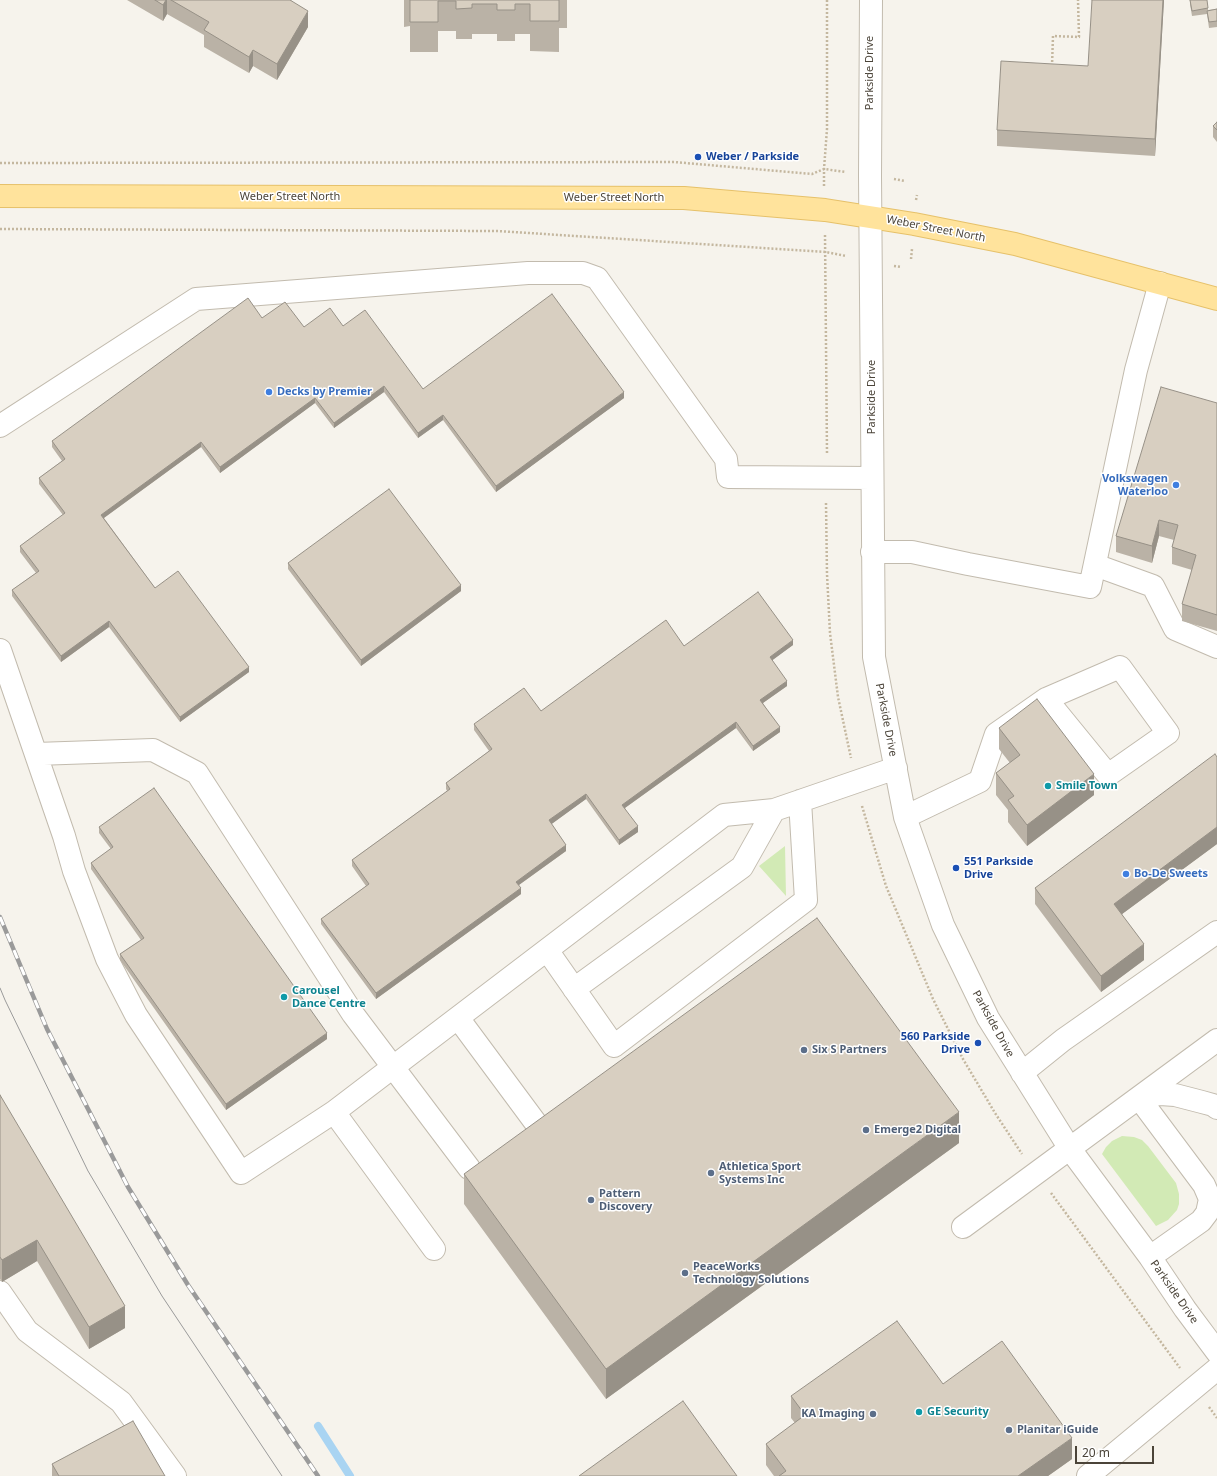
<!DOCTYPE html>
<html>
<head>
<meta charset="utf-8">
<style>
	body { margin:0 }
	#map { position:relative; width:1217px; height:1476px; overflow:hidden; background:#f6f3ec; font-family:"Noto Sans",sans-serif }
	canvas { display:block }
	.scale { position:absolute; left:1075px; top:1446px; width:79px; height:18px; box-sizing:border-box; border:2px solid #4b4439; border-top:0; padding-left:5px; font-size:12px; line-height:14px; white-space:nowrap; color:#4b4439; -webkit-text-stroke:3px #fff; paint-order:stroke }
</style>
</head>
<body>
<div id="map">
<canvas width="1217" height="1476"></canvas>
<div class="scale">20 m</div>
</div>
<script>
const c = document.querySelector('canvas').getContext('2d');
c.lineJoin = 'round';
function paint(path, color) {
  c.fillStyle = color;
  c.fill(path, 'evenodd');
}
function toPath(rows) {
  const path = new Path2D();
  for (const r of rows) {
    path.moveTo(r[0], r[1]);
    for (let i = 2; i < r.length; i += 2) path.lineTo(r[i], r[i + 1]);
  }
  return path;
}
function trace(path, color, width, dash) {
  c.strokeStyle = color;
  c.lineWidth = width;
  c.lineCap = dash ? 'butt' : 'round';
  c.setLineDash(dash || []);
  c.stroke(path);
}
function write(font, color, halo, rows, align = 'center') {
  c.font = font + ' "Noto Sans",sans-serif';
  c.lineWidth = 3;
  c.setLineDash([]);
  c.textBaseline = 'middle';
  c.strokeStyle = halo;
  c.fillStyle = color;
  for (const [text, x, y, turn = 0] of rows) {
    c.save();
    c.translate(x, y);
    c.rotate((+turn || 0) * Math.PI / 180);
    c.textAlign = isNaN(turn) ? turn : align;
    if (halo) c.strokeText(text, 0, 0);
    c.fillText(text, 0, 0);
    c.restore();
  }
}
paint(toPath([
	[785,846,786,896,759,866],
	[1122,1136,1134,1137,1142,1140,1148,1146,1176,1183,1179,1194,1179,1204,1177,1210,1168,1220,1156,1226,1102,1154,1106,1147,1112,1141]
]), '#d2eab5');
trace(toPath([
	[318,1426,350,1476]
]), '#a9d4f2', 8);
const minor = toPath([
	[871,0,870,176,874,657,905,817,943,925,988,1018,1070,1149,1150,1257,1185,1309,1217,1352],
	[0,426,196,299,528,273,583,273,597,278,726,459,728,477,872,478],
	[872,552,912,552,968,564,1090,587,1136,370,1160,283],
	[1095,565,1153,586,1175,629,1217,647],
	[0,650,64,836,74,871,107,959,136,1015,241,1173,334,1112,724,815,774,810,896,768],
	[36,754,153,750,197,773,353,1014,469,1168],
	[905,817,980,781,996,734,1046,699,1120,667,1168,733,1108,775,1046,699],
	[547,950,614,1046,806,900,800,801],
	[574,989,742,867,774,810],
	[458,1018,535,1122],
	[1022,1073,1063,1040,1217,932],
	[334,1112,434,1249],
	[963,1227,1217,1040],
	[1150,1257,1201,1221,1207,1213,1210,1199,1204,1185,1139,1098,1160,1094,1175,1095,1202,1102,1213,1105,1217,1108],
	[0,1292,27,1331,121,1402,175,1476],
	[1088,1476,1217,1369]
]);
const major = toPath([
	[0,196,684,198,825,210,914,224,1015,244,1217,299]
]);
trace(minor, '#c2bbae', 24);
trace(major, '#e6c16a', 24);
trace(toPath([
	[1052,66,1053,36,1079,37,1078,0],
	[0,163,674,162,812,174,824,169,846,172],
	[894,179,905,181],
	[824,186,824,169,827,129,827,0],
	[916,200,917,195],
	[0,229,497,231,826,252,846,256],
	[825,235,827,454],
	[911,259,912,249],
	[894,266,901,267],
	[826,503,827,574,830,633,838,697,851,758],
	[862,806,886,886,933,999,963,1059,995,1113,1022,1154],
	[1051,1193,1180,1368],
	[1209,1407,1217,1418]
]), '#c4b79f', 2.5, [2, 2]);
trace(minor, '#fff', 22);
trace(major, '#ffe39c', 22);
trace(toPath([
	[0,988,5,1000,88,1171,162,1296,282,1476]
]), '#9a9a9a', 1);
const rail = toPath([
	[0,917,47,1029,128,1187,188,1285,318,1476]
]);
trace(rail, '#9a9a9a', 4.5);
trace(rail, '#fff', 3, [9]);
paint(toPath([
	[127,0,291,0,308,27,277,80,253,66,249,73,204,47,204,35,167,14,163,21],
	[404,0,567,0,567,28,559,28,559,52,530,51,530,34,515,34,515,41,497,41,497,34,472,34,472,39,456,39,456,31,438,31,438,52,410,52,410,26,404,27],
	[1164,0,1155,156,997,146,997,130,1088,66],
	[1190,0,1208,8,1208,10,1217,9,1217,27,1209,28,1207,14,1192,16,1190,4],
	[1217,122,1217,142,1213,137,1213,126],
	[262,318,304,327,343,326,423,389,624,398,496,492,443,420,418,438,384,392,334,428,315,403,220,473,201,447,104,518,155,588,249,672,180,722,109,627,61,662,12,596,12,590,36,573,20,552,20,546,63,515,39,484,39,478,62,461,52,447,52,441],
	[1217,403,1217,631,1182,621,1182,604,1192,570,1172,564,1172,547,1174,540,1159,536,1152,563,1116,552,1116,536],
	[288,563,461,591,361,666,288,569],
	[793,645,772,660,787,686,763,703,780,732,753,751,736,728,625,808,638,832,619,845,586,799,551,824,566,851,519,885,521,894,376,999,321,924,321,919,366,886,352,866,352,860,447,791,446,789,446,783,489,751,474,730,474,724,541,711,684,646],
	[999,728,1094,795,1027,846,1008,822,1008,810,996,795,996,773,1010,763,999,749],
	[1217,757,1217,844,1122,914,1144,960,1101,992,1035,904,1035,888],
	[99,827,327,1039,226,1110,120,960,120,954,141,940,91,869,91,863,111,849,99,833],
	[0,1095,125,1328,89,1349,37,1261,2,1282,0,1279],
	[959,1143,606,1399,464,1204,464,1174],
	[943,1384,1072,1459,1048,1476,774,1476,766,1465,766,1444,795,1423,791,1418,791,1396],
	[52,1464,165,1476,52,1476]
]), '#bab2a6');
paint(toPath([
	[166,0,167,0,167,14,163,21,163,5],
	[1163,0,1164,0,1155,156,1155,139],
	[308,11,308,27,277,80,277,64],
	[253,50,253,66,249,73,249,57],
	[384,386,384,392,334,428,334,423],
	[624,392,624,398,496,492,496,486],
	[315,398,315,403,220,473,220,467],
	[443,415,443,420,418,438,418,433],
	[201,442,201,447,101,520,101,515],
	[1159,520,1159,536,1152,563,1152,546],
	[461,585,461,591,361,666,361,660],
	[109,621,109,627,61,662,61,656],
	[793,640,793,645,770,662,770,657],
	[249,667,249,672,180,722,180,717],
	[787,681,787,686,760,705,760,700],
	[736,722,736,728,622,810,622,805],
	[780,727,780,732,753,751,753,746],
	[1094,774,1094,795,1027,846,1027,825],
	[586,794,586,799,549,826,549,820],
	[638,826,638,832,619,845,619,840],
	[1217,827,1217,844,1114,920,1114,904],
	[566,845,566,851,516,887,516,882],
	[521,888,521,894,376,999,376,993],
	[1144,944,1144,960,1101,992,1101,976],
	[327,1033,327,1039,226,1110,226,1104],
	[959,1112,959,1143,606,1399,606,1369],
	[37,1240,37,1261,2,1282,2,1260],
	[125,1306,125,1328,89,1349,89,1327],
	[1072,1438,1072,1459,1048,1476,1018,1476]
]), '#979187');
const building = toPath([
	[155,0,166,0,163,5,155,0],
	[171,0,290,0,308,11,277,64,253,50,249,57,204,30,209,22,171,0],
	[410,0,559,0,559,21,530,21,530,4,515,4,515,10,497,10,497,4,472,4,472,8,456,9,456,1,438,1,438,22,410,22,410,0],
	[1092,0,1163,0,1155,139,997,130,1001,61,1088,66,1092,0],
	[1190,0,1207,0,1208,8,1192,11,1190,0],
	[1217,9,1217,21,1209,22,1207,11,1217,9],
	[1217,122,1217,130,1213,126,1217,122],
	[552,294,624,392,496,486,443,415,418,433,384,386,334,423,315,398,220,467,201,442,101,515,155,588,178,571,249,667,180,717,109,621,61,656,12,590,39,571,20,546,65,513,39,478,65,459,52,441,248,298,262,318,285,302,304,327,330,308,343,326,365,310,423,389,552,294],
	[1161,387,1217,403,1217,615,1182,604,1196,555,1172,547,1178,525,1159,520,1152,546,1116,536,1161,387],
	[389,489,461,585,361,660,288,563,389,489],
	[758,592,793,640,770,657,787,681,760,700,780,727,753,746,736,722,622,805,638,826,619,840,586,794,549,820,566,845,516,882,521,888,376,993,321,919,369,884,352,860,450,789,446,783,492,749,474,724,524,688,541,711,666,620,684,646,758,592],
	[1037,699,1094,774,1027,825,1008,800,1014,796,996,773,1020,755,999,728,1037,699],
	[1215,754,1217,757,1217,827,1114,904,1144,944,1101,976,1035,888,1215,754],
	[154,788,327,1033,226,1104,120,954,144,938,91,863,113,847,99,827,154,788],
	[817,918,959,1112,606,1369,464,1174,817,918],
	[0,1095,125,1306,89,1327,37,1240,2,1260,0,1257,0,1095],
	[897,1321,943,1384,1002,1341,1072,1438,1018,1476,779,1476,786,1471,766,1444,805,1415,791,1396,897,1321],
	[683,1401,737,1476,579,1476,683,1401],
	[133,1421,165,1476,59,1476,52,1464,133,1421]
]);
paint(building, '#d8cfc1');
trace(building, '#979187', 1);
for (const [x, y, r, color] of [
	[698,157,4,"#1a4fb4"],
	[269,392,4,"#3f7fe0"],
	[1176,485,4,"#3f7fe0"],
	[1048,786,4,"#0f9aa8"],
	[956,868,4,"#1a4fb4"],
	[1126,874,4,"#3f7fe0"],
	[284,997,4,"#0f9aa8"],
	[978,1043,4,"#1a4fb4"],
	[804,1050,4,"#5c6f8a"],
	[866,1130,4,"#5c6f8a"],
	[711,1173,4,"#5c6f8a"],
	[591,1200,4,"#5c6f8a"],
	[685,1273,4,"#5c6f8a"],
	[919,1412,4,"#0f9aa8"],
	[873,1414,4,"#5c6f8a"],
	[1009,1430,4,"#5c6f8a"]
]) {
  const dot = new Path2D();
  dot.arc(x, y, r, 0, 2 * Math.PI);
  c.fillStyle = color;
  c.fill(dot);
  trace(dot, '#fff', 1.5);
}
write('11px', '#4b4439', '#fff', [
	["Parkside Drive",870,73,-90],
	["Weber Street North",290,197],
	["Weber Street North",614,198],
	["Weber Street North",936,229,11],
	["Parkside Drive",872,397,-90],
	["Parkside Drive",886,720,79],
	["Parkside Drive",993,1024,61],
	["Parkside Drive",1174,1292,55]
]);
write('bold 11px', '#164399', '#fff', [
	["Weber / Parkside",706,157],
	["551 Parkside",964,862],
	["Drive",964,875],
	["560 Parkside",970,1037,"right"],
	["Drive",970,1050,"right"]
], 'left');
write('bold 11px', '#366cbe', '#fff', [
	["Decks by Premier",277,392],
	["Volkswagen",1168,479,"right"],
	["Waterloo",1168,492,"right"],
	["Bo-De Sweets",1134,874]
], 'left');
write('bold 11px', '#0d838f', '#fff', [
	["Smile Town",1056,786],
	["Carousel",292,991],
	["Dance Centre",292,1004],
	["GE Security",927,1412]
], 'left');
write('bold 11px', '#4e5e75', '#fff', [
	["Six S Partners",812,1050],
	["Emerge2 Digital",874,1130],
	["Athletica Sport",719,1167],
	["Systems Inc",719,1180],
	["Pattern",599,1194],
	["Discovery",599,1207],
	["PeaceWorks",693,1267],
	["Technology Solutions",693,1280],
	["KA Imaging",865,1414,"right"],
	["Planitar iGuide",1017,1430]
], 'left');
</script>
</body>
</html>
